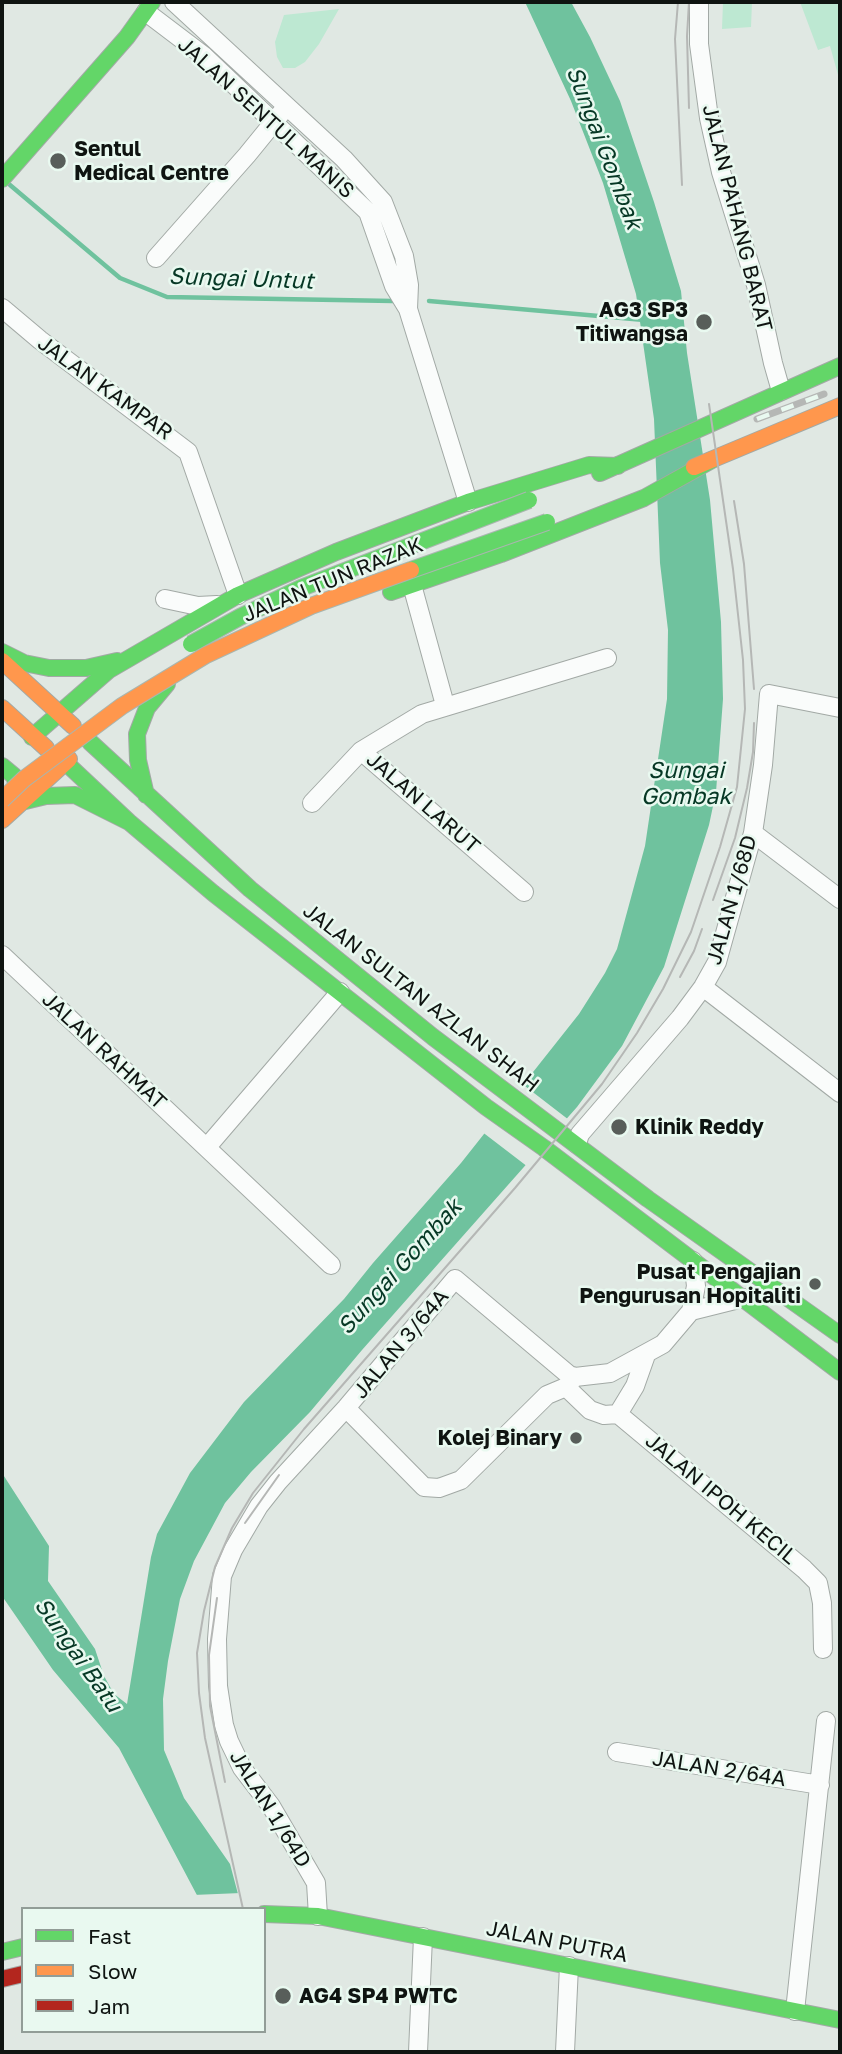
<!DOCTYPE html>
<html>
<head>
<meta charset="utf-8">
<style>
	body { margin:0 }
	#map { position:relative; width:842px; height:2054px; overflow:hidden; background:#e0e8e3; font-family:"Golos Text",sans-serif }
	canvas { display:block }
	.frame { position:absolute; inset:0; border:4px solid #0f1411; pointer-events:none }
	.legend { position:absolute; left:21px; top:1907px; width:245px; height:126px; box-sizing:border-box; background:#e9f9f0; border:2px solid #929d97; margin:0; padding:9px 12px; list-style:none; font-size:21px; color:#0f1411 }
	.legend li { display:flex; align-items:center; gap:14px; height:35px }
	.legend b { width:35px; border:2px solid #929d97 }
</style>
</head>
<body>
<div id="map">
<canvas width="842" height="2054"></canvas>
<div class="frame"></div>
<ul class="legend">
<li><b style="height:9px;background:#63d668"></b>Fast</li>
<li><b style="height:9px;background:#ff974d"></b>Slow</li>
<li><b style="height:9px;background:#b3261e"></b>Jam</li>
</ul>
</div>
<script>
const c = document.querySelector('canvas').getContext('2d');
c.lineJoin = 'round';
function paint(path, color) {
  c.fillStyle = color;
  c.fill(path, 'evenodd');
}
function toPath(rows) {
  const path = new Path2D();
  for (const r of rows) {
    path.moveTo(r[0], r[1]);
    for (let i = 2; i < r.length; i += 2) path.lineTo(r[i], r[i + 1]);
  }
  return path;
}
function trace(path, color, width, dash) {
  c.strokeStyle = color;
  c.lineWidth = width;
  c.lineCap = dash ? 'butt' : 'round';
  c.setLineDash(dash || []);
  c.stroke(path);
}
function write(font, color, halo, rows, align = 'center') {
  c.font = font + ' "Golos Text",sans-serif';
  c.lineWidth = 5;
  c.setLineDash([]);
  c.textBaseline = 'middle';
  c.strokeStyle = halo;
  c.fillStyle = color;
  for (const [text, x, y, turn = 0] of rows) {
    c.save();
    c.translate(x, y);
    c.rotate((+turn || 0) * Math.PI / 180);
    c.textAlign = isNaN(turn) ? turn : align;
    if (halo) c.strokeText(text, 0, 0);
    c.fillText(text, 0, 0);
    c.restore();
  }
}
paint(toPath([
	[723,2,752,2,751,27,722,29],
	[800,2,840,2,840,82,830,46,818,50],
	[339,9,319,44,305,62,295,68,283,68,277,57,275,42,284,15]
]), '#bde8d2');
paint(toPath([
	[525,2,571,2,590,37,620,101,654,202,681,291,687,353,710,500,721,622,723,699,716,792,709,825,664,967,622,1046,577,1107,362,1350,310,1412,251,1472,225,1503,194,1561,180,1599,168,1661,163,1699,164,1750,184,1798,230,1864,242,1909,199,1899,119,1748,53,1670,2,1596,2,1473,49,1546,48,1581,95,1649,104,1676,114,1694,127,1704,151,1557,157,1534,190,1473,244,1402,344,1299,373,1263,461,1163,579,1014,605,973,617,949,645,846,667,699,668,630,660,563,654,419,636,294,603,183,571,101]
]), '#6fc29e');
paint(toPath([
	[521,1083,569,1120,528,1167,481,1131],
	[241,1893,245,1909,199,1909,193,1895]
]), '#e0e8e3');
trace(toPath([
	[10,185,120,278,167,297,393,301],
	[429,301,644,320]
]), '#6fc29e', 4.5);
const street = toPath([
	[174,2,344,159,383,202,404,256,409,285,408,309],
	[699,2,699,44,709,118,721,172,756,285,773,363,781,391],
	[146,12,204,56,368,212,394,286,408,309,468,502],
	[156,258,247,155,282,112],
	[2,308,40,340,188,452,238,595],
	[412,585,445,705],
	[165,599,198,606,217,605],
	[361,751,524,892],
	[312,803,361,751,422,714,607,658],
	[753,833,840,899],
	[2,955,331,1265],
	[703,987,840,1093],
	[577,1144,580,1134,680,1018,703,987,717,962,753,833,763,765,769,694,840,708],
	[207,1147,340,992],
	[691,1311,743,1298],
	[566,1387,590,1410,604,1415,618,1414,804,1569,818,1583,822,1603,823,1649],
	[346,1408,424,1487,439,1488,461,1480,547,1395,566,1387,575,1377,610,1373,663,1344,691,1311,696,1286,693,1261],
	[618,1414,635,1386,646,1355],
	[617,1752,820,1785],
	[318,1916,316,1883,271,1806,242,1768,229,1741,224,1725,218,1686,217,1639,222,1576,233,1550,259,1506,278,1482,346,1408,455,1279,569,1375,575,1377],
	[795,2011,826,1721],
	[418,2052,423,1937],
	[565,2052,569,1966]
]);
const fast = toPath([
	[2,179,127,37,152,2],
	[600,473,840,366],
	[391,592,501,554,644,498,712,460],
	[2,652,24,663,49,668,86,668,117,661],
	[32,737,109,670,238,595,336,552,468,502,589,465,618,466],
	[90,742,250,889,433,1037,648,1199,840,1335],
	[65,762,129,822,213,893,486,1107,544,1148,840,1372],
	[2,766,14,776,17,786,12,809],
	[146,795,138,760,137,734,147,708,167,684],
	[21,802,46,796,75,795,129,822],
	[264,1914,318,1916,840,2020],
	[2,1952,23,1947]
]);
const slow = toPath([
	[694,467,840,406],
	[2,661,73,726],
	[2,708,46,748],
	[2,820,69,759]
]);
const jam = toPath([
	[2,1979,23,1974]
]);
trace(street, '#a2a9a5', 20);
trace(fast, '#a2a9a5', 18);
trace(slow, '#a2a9a5', 18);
trace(jam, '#a2a9a5', 18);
trace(street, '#fafcfb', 18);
trace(fast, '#63d668', 16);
trace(slow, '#ff974d', 16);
trace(jam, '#b3261e', 16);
trace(toPath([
	[678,2,675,39,682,185],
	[689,108,687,36,689,2],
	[734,501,744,564,754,689],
	[713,900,735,838,747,788,753,752,754,723],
	[680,977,694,951,702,929],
	[245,1523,279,1475],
	[217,1598,209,1655,210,1706,225,1782],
	[243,1909,205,1738,199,1693,197,1653,204,1611,215,1567,232,1528,253,1493,304,1429,515,1188,602,1084,637,1033,663,989,691,932,720,847,737,787,745,709,743,660,733,569,709,404]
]), '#b5b7b5', 2);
const rail = toPath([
	[757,419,824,394]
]);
trace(rail, '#b5b7b5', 7);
trace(rail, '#e9f9f0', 4.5, [13]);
const fastBridge = toPath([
	[411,570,547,522],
	[191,644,240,617,301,588,529,500]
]);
const slowBridge = toPath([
	[2,800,24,779,122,706,206,655,311,606,411,570]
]);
trace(fastBridge, '#a9b6af', 18, []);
trace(slowBridge, '#a9b6af', 18, []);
trace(fastBridge, '#63d668', 16);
trace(slowBridge, '#ff974d', 16);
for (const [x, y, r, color] of [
	[58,161,9,"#585e5a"],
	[704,322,9,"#585e5a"],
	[619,1127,9,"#585e5a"],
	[815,1284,7,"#585e5a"],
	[576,1438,7,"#585e5a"],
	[283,1996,9,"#585e5a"]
]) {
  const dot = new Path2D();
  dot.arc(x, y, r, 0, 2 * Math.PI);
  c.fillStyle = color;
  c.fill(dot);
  trace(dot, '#e9f9f0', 2.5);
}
write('21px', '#0f1411', '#e9f9f0', [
	["JALAN SENTUL MANIS",266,118,42],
	["JALAN PAHANG BARAT",737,218,76],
	["JALAN KAMPAR",105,388,36],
	["JALAN TUN RAZAK",333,580,-22],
	["JALAN LARUT",423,803,41],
	["JALAN 1/68D",732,900,-74],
	["JALAN SULTAN AZLAN SHAH",421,998,38],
	["JALAN RAHMAT",104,1051,43],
	["JALAN 3/64A",401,1344,-50],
	["JALAN IPOH KECIL",721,1499,40],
	["JALAN 2/64A",719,1769,9],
	["JALAN 1/64D",270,1809,58],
	["JALAN PUTRA",557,1942,11]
]);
write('bold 21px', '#0f1411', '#e9f9f0', [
	["Sentul",74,149],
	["Medical Centre",74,173],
	["AG3 SP3",688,310,"right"],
	["Titiwangsa",688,334,"right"],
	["Klinik Reddy",635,1127],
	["Pusat Pengajian",801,1272,"right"],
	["Pengurusan Hopitaliti",801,1296,"right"],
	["Kolej Binary",562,1438,"right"],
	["AG4 SP4 PWTC",299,1996]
], 'left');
write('italic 23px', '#063825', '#e9f9f0', [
	["Sungai Gombak",604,148,69],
	["Sungai Untut",241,279,2],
	["Sungai",686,771],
	["Gombak",686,797],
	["Sungai Gombak",400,1267,-48],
	["Sungai Batu",78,1655,55]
]);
</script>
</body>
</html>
